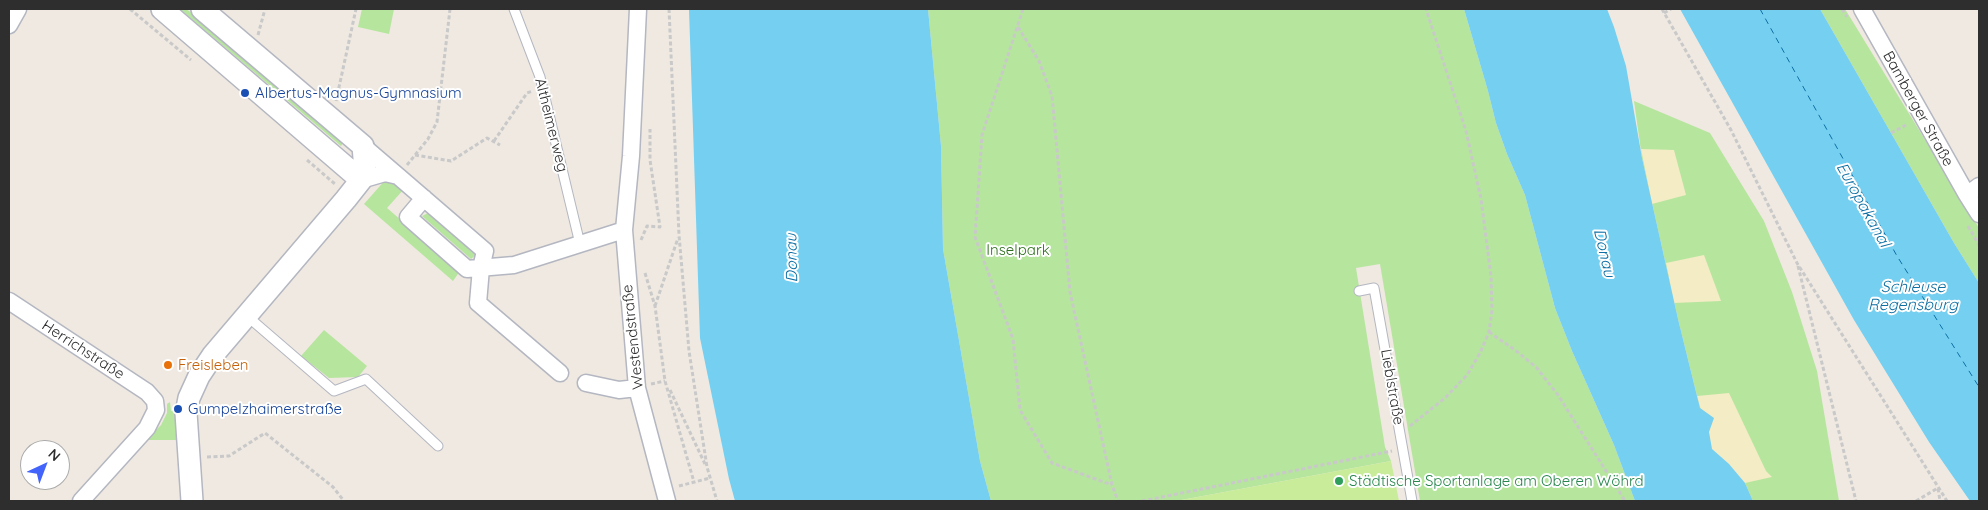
<!DOCTYPE html>
<html>
<head>
<meta charset="utf-8">
<style>
	body { margin:0 }
	#map { position:relative; width:1988px; height:510px; overflow:hidden; background:#efe9e1; font-family:Quicksand,sans-serif }
	canvas { display:block }
	.frame { position:absolute; inset:0; border:10px solid #2e2e2e; pointer-events:none }
	.north { position:absolute; left:20px; top:440px; width:50px; height:50px; box-sizing:border-box; background:#fff; border:1px solid #ababab; border-radius:50%; rotate:43deg; font-size:14px; font-weight:700; line-height:20px; text-align:center; color:#2e2e2e }
	.north::after { content:''; display:block; margin:auto; width:18px; height:22px; background:#4264fb; clip-path:polygon(50% 0,100% 100%,50% 72%,0 100%) }
</style>
</head>
<body>
<div id="map">
<canvas width="1988" height="510"></canvas>
<div class="frame"></div>
<div class="north">N</div>
</div>
<script>
const c = document.querySelector('canvas').getContext('2d');
c.lineJoin = 'round';
function paint(path, color) {
  c.fillStyle = color;
  c.fill(path, 'evenodd');
}
function toPath(rows) {
  const path = new Path2D();
  for (const r of rows) {
    path.moveTo(r[0], r[1]);
    for (let i = 2; i < r.length; i += 2) path.lineTo(r[i], r[i + 1]);
  }
  return path;
}
function trace(path, color, width, dash) {
  c.strokeStyle = color;
  c.lineWidth = width;
  c.lineCap = dash ? 'butt' : 'round';
  c.setLineDash(dash || []);
  c.stroke(path);
}
function write(font, color, halo, rows, align = 'center') {
  c.font = font + ' Quicksand,sans-serif';
  c.lineWidth = 4;
  c.setLineDash([]);
  c.textBaseline = 'middle';
  c.strokeStyle = halo;
  c.fillStyle = color;
  for (const [text, x, y, turn = 0] of rows) {
    c.save();
    c.translate(x, y);
    c.rotate((+turn || 0) * Math.PI / 180);
    c.textAlign = isNaN(turn) ? turn : align;
    if (halo) c.strokeText(text, 0, 0);
    c.fillText(text, 0, 0);
    c.restore();
  }
}
paint(toPath([
	[180,9,186,9,214,28,345,140,341,146],
	[362,9,394,9,389,34,358,27],
	[928,9,1464,9,1488,91,1496,123,1507,154,1525,195,1555,308,1572,351,1614,445,1635,501,1420,501,1380,264,1356,268,1385,447,1391,461,1176,501,991,501,980,461,943,249,941,146],
	[1820,9,1845,9,1979,228,1979,283,1954,243],
	[1634,101,1710,133,1764,221,1792,292,1817,371,1839,501,1753,501,1745,483,1700,408,1678,319,1642,158],
	[387,178,404,189,387,208,460,271,453,281,364,204],
	[430,212,478,253,471,259,422,216],
	[324,330,367,366,358,377,329,378,301,356],
	[170,402,171,411,176,410,179,440,146,440,161,425,167,413,167,404]
]), '#b6e59e');
paint(toPath([
	[1641,149,1674,150,1686,195,1652,204],
	[1704,255,1721,301,1674,303,1666,263],
	[1729,393,1766,471,1772,477,1745,483,1729,464,1712,449,1697,396]
]), '#f3ecc5');
paint(toPath([
	[1391,461,1399,501,1176,501]
]), '#c9ec9a');
paint(toPath([
	[689,9,928,9,941,146,943,249,980,461,991,501,735,501,729,479,700,338],
	[1464,9,1607,9,1614,27,1626,66,1642,158,1678,319,1697,396,1700,408,1714,418,1709,432,1712,449,1729,464,1745,483,1753,501,1730,501,1728,500,1721,501,1635,501,1614,445,1572,351,1555,308,1525,195,1507,154,1496,123,1488,91],
	[1680,9,1820,9,1954,243,1979,283,1979,501,1970,501,1929,442,1854,320]
]), '#75cff0');
trace(toPath([
	[1760,9,1897,256,1979,387]
]), '#0d6fa3', 1, [6, 5]);
const service = toPath([
	[514,9,540,77,580,244],
	[1359,291,1374,288,1412,501],
	[247,316,334,391,366,379,438,446]
]);
const minor = toPath([
	[638,9,631,156,624,230,637,388,667,501],
	[1862,9,1967,195,1979,186],
	[9,25,18,9],
	[363,146,398,176],
	[361,180,385,173,398,176,485,251,481,268,478,303,560,373],
	[1967,195,1979,214],
	[424,198,408,217,467,269,514,265,624,230],
	[9,301,147,392,155,401,156,410,147,428,81,501],
	[586,383,619,390,637,388]
]);
const tertiary = toPath([
	[162,9,361,180],
	[192,501,186,413,189,398,199,376,213,355,346,199,361,180,365,170,363,146,202,9]
]);
trace(service, '#b4b7c1', 11);
trace(minor, '#b4b7c1', 19);
trace(tertiary, '#b4b7c1', 24);
trace(toPath([
	[130,9,191,60],
	[669,9,679,235,689,351,707,467,717,501],
	[1023,9,982,135,975,237,1013,339,1020,410,1052,463,1112,485],
	[1662,9,1731,130,1797,263,1947,501],
	[1842,9,1847,17],
	[1664,13,1671,9],
	[1018,27,1039,61,1052,96,1070,292,1112,485,1118,501],
	[258,35,265,9],
	[336,101,356,9],
	[1891,133,1908,124],
	[494,141,527,93,533,91],
	[415,155,451,161,487,138,500,145],
	[307,160,335,184],
	[407,165,428,139,437,122,450,9],
	[1968,226,1979,245],
	[641,240,647,226,660,227,650,160,650,129],
	[1798,266,1856,501],
	[645,273,655,306,665,381,694,482],
	[655,306,678,238],
	[1489,332,1515,350,1536,367,1558,395,1625,501],
	[651,384,665,381],
	[670,390,705,464],
	[1410,426,1445,398,1467,375,1480,353,1489,332,1492,310,1491,276,1481,199,1466,131,1426,9],
	[207,457,229,456,265,433,333,487,344,501],
	[679,486,710,478],
	[1142,501,1392,451],
	[1916,501,1938,488,1940,501]
]), '#c9c9c9', 3, [4, 2.5]);
trace(service, '#fff', 9);
trace(minor, '#fff', 16);
trace(tertiary, '#fff', 21);
for (const [x, y, r, color] of [
	[245,93,5,"#1a4fb4"],
	[168,365,5,"#e8710a"],
	[178,409,5,"#1a4fb4"],
	[1339,481,5,"#2e9e5b"]
]) {
  const dot = new Path2D();
  dot.arc(x, y, r, 0, 2 * Math.PI);
  c.fillStyle = color;
  c.fill(dot);
  trace(dot, '#fff', 2);
}
write('15px', '#164399', '#fff', [
	["Albertus-Magnus-Gymnasium",255,93],
	["Gumpelzhaimerstraße",188,409]
], 'left');
write('15px', '#2e2e2e', '#fff', [
	["Bamberger Straße",1918,109,61],
	["Altheimerweg",551,125,76],
	["Westendstraße",633,337,-96],
	["Herrichstraße",83,350,33],
	["Lieblstraße",1392,387,80]
]);
write('15px', '#2c6e1b', '#fff', [
	["Inselpark",1018,250]
]);
write('15px', '#c56008', '#fff', [
	["Freisleben",178,365]
], 'left');
write('15px', '#27864d', '#fff', [
	["Städtische Sportanlage am Oberen Wöhrd",1349,481]
], 'left');
write('italic 16px', '#0d6fa3', '#fff', [
	["Europakanal",1863,205,61],
	["Donau",1604,253,77],
	["Donau",792,258,-91],
	["Schleuse",1913,287],
	["Regensburg",1913,305]
]);
</script>
</body>
</html>
